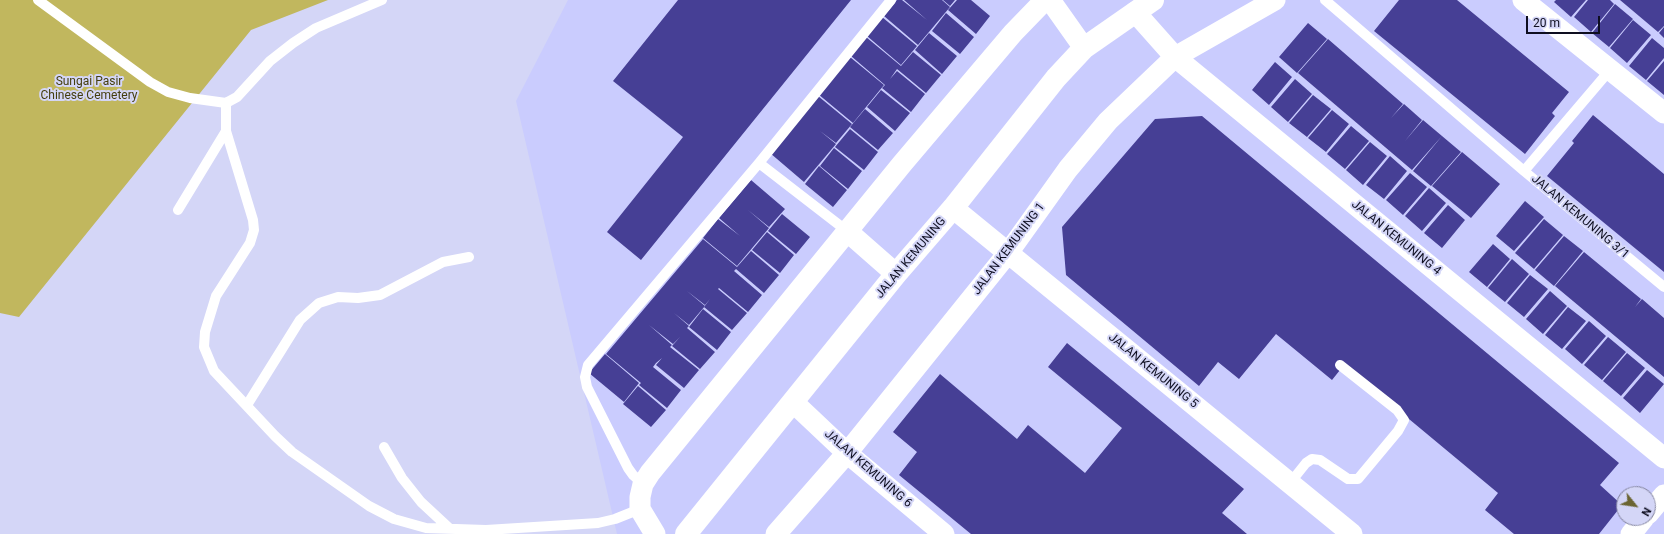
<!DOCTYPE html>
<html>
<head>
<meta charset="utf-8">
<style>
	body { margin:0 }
	#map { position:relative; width:1664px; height:534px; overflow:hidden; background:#d4d6f7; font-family:Roboto,sans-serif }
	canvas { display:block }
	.north { position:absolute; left:1616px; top:486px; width:40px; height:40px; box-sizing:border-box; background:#d4d6f7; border:1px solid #8586a1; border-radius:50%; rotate:120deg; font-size:11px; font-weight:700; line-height:16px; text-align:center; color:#0e0e20 }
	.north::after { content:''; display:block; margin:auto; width:14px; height:18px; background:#6b6532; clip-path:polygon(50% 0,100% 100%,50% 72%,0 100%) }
	.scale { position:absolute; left:1526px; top:16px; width:74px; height:18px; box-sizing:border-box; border:2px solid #0e0e20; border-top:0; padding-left:5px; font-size:12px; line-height:14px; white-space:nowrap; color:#0e0e20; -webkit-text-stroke:3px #d4d6f7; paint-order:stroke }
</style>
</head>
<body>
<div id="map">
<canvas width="1664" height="534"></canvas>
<div class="north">N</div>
<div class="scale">20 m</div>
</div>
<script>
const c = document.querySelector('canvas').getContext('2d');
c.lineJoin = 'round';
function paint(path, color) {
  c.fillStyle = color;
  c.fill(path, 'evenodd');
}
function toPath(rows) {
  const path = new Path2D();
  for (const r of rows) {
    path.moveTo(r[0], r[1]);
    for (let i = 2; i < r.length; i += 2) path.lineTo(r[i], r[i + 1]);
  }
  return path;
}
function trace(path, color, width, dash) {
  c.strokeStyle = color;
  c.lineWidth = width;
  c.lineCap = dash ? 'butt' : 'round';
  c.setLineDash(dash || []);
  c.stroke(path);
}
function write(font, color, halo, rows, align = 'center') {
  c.font = font + ' Roboto,sans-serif';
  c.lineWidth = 4;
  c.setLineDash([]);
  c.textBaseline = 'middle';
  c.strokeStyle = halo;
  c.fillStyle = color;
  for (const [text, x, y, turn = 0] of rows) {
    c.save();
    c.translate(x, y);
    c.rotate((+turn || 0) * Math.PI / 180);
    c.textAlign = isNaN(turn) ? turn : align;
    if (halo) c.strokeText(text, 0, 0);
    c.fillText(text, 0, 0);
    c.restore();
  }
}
paint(toPath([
	[568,0,1664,0,1664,534,617,534,516,101],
	[1624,494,1648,494,1648,518,1624,518]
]), '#caccfe');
paint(toPath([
	[0,0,328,0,251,30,19,317,0,313]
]), '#c1b75e');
paint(toPath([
	[678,0,851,0,641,260,607,232,683,137,613,81],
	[897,0,902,0,927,20,904,0,942,0,950,7,918,45,884,16],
	[943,0,955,0,950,6],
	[957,0,971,0,990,16,976,34,948,10],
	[1399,0,1457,0,1569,92,1552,113,1555,116,1525,154,1374,31],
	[1556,0,1586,0,1571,17,1554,2],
	[1588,0,1610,0,1614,4,1591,32,1574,17],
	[1620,0,1664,0,1664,26,1658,32],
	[1615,4,1633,19,1609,47,1592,33],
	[946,13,974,37,960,54,932,31],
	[882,17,917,46,901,65,867,36],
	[1633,20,1651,35,1627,63,1610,48],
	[1308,23,1327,39,1297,73,1279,57],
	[1664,27,1664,38,1659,33],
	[929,33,957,56,942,74,915,50],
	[866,37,901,66,913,52,941,75,926,93,897,69,890,79,897,71,925,94,911,112,882,88,885,85,851,56],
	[1652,38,1664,48,1664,58,1646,80,1629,66],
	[1328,39,1403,104,1391,118,1404,104,1422,120,1405,141,1423,120,1442,136,1412,170,1298,73],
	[850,57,884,85,853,123,818,94],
	[1664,61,1664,95,1647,81],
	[1275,62,1292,77,1269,105,1252,90],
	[1295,79,1312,94,1288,122,1271,107],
	[881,90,910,113,895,131,867,107],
	[1313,95,1331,109,1307,137,1289,123],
	[818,96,852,124,836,143,820,131,836,144,804,182,770,153],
	[865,109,893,133,878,150,850,127],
	[1332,110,1349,124,1326,152,1308,138],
	[1593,115,1664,174,1664,272,1547,176,1574,143,1572,141],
	[1202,116,1619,463,1600,485,1622,505,1599,534,1514,534,1485,510,1498,493,1344,365,1332,380,1276,334,1239,379,1218,362,1199,386,1066,275,1062,227,1155,119],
	[1351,126,1369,141,1345,169,1327,154],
	[850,129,878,152,864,170,835,147],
	[1442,136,1461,152,1431,186,1413,171],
	[1370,142,1387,156,1363,185,1346,170],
	[834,148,862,171,848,189,820,166],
	[1462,152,1500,184,1471,218,1432,186],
	[1390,156,1407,171,1384,199,1366,185],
	[819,166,847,190,833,207,805,184],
	[1410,173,1427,187,1403,215,1386,200],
	[751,180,785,209,769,227,748,210,769,228,737,266,703,238,718,219,740,236,719,218],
	[1429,188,1446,203,1422,231,1405,216],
	[1525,201,1544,217,1514,251,1496,236],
	[1448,205,1465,220,1442,248,1424,233],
	[782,214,810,237,796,254,768,231],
	[1544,219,1563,235,1534,269,1515,253],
	[767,232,794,255,780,273,752,250],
	[1564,236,1583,251,1554,286,1535,270],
	[703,239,737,267,751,251,779,275,764,293,736,269,734,271,762,295,748,312,719,288,718,289,747,313,732,330,704,307,710,299,705,305,687,291,705,306,689,325,674,313,689,326,687,328,715,352,700,369,672,346,680,337,673,344,649,325,672,345,670,347,699,370,684,388,656,365,662,358,656,363,653,367,681,390,667,408,639,385,641,383,606,354],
	[1493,244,1510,259,1487,287,1469,272],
	[1584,252,1641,299,1635,307,1642,299,1664,318,1664,377,1555,286],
	[1512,259,1529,274,1505,302,1488,288],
	[1530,275,1548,289,1524,317,1507,303],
	[1550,291,1567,306,1543,334,1526,319],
	[1568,307,1586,321,1562,349,1545,335],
	[703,309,731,332,717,350,689,327],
	[1589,321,1606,336,1582,364,1565,349],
	[1608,337,1626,352,1602,380,1584,365],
	[1067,343,1244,489,1222,513,1247,534,971,534,899,475,917,452,893,432,940,374,1017,439,1028,425,1085,473,1122,428,1048,367],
	[1627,353,1645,368,1621,396,1603,381],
	[605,354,639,383,624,402,589,373],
	[1647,370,1664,384,1640,413,1623,398],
	[638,386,666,410,651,427,623,404]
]), '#463f95');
trace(toPath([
	[38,0,150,82,168,92,190,98,226,103,237,97,270,61,293,43,316,28,382,0],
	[1325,0,1524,171],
	[1610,70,1524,171,1664,287],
	[226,103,226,131,253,220,254,230,250,243,216,296,205,332,204,347,214,371,275,436,292,452,369,506,394,519,426,528,486,530,598,523,615,519,640,509],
	[759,163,847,231],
	[178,210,226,131],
	[247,405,300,320,319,303,338,297,358,298,380,295,443,262,469,257],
	[384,447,402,478,421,502,449,528],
	[1290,483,1306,463,1312,459,1320,460,1348,479,1358,479,1398,431,1404,420,1397,410,1340,365],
	[643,484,633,475,628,468,587,387,585,377,588,365,759,163,891,0]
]), '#fff', 10);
trace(toPath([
	[1050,0,1084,48],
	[1523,0,1664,113],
	[1135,12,1175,57,1664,458],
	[953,208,1352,534],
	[847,231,896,274],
	[793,402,847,453,944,534],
	[1648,514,1664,495],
	[655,534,640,509,640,497,643,484,650,473,902,164,1013,33,1045,0],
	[776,534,847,453,1008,253,1068,169,1108,121,1175,57,1275,0],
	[1631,534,1644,518]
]), '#fff', 21);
trace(toPath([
	[686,534,896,274,953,208,1056,78,1084,48,1153,0]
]), '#fff', 22);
write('12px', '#443e0d', '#d4d6f7', [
	["Sungai Pasir",89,82],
	["Chinese Cemetery",89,96]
]);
write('12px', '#0e0e20', '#d4d6f7', [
	["JALAN KEMUNING 3/1",1580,217,40],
	["JALAN KEMUNING 4",1396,238,39],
	["JALAN KEMUNING 1",1009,249,-53],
	["JALAN KEMUNING",911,258,-50],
	["JALAN KEMUNING 5",1153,371,39],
	["JALAN KEMUNING 6",868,469,41]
]);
</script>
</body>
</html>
